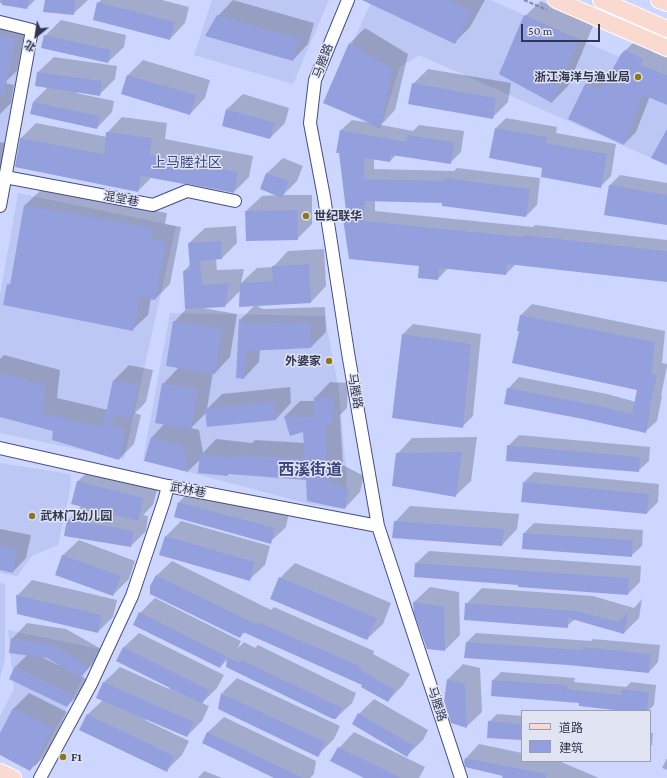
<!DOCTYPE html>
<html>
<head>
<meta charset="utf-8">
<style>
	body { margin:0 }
	#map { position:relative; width:667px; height:778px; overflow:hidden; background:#ccd6ff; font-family:"Crimson Pro","Noto Sans SC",serif }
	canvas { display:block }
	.legend { position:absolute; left:521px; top:710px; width:130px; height:52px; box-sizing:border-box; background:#e1e4f2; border:1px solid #9b9eb2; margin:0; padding:5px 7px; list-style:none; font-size:12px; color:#313651 }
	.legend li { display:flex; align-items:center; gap:8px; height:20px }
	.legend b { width:20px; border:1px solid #9b9eb2 }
	.north { position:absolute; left:16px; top:16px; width:40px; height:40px; -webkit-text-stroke:3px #e1e4f2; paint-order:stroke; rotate:210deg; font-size:11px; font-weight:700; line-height:16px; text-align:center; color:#313651 }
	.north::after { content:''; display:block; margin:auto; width:14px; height:18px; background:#313651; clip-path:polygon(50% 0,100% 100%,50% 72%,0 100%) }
	.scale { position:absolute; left:521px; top:24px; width:79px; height:18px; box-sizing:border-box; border:2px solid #313651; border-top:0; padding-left:5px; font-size:12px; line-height:14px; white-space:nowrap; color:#313651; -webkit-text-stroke:3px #e1e4f2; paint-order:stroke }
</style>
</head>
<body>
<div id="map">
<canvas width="667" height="778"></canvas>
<ul class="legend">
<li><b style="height:5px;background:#fad9d1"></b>道路</li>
<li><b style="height:11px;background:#94a0de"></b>建筑</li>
</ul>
<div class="north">北</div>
<div class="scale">50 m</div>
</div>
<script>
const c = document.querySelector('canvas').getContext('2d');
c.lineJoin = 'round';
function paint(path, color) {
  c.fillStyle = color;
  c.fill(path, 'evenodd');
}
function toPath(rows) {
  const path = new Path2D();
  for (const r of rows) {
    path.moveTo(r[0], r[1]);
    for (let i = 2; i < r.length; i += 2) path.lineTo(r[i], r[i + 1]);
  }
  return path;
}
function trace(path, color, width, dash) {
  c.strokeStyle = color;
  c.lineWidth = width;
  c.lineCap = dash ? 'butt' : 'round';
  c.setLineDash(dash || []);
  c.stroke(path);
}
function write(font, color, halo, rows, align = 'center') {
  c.font = font + ' "Crimson Pro","Noto Sans SC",serif';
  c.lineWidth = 3;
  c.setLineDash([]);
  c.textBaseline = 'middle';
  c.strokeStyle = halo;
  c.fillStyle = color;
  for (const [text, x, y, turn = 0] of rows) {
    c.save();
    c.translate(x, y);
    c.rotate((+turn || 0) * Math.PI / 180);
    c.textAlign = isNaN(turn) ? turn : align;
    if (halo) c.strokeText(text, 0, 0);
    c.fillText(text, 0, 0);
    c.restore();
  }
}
paint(toPath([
	[212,0,329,0,293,84,194,55],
	[372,0,490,0,667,78,667,165,419,55,400,67,380,129,326,103],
	[0,27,27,33,8,160,0,166],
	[18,193,176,226,124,459,0,433,0,295],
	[170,313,325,316,339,391,347,481,345,509,313,505,143,460],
	[0,463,70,474,71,486,58,545,32,556,17,576,0,573],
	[0,583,5,584,5,660,0,678],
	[8,630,99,649,36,766,0,752,0,716,14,689]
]), '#bcc7f3');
paint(toPath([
	[0,0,35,0,27,8,0,3],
	[46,0,88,0,73,14],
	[101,0,162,0,189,7,185,23,170,39,98,3],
	[233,0,314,23,308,44,293,60,218,16],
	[374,0,485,0,470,27,455,42],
	[541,1,593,26,568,86,552,102,525,16],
	[61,20,126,35,124,47,108,62,45,36],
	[0,24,25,29,17,71,6,81,0,80],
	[365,28,408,54,395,110,381,125,413,131,419,125,464,131,461,152,450,163,396,155,390,161,374,158,374,169,454,171,457,168,540,178,537,205,526,216,443,202,375,200,375,211,533,227,535,225,667,240,667,281,516,264,506,274,448,268,438,279,420,265,344,219,347,216,341,130,352,120,372,123,324,102,350,43],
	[638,38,655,46,653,52,667,58,667,104,650,96,636,132,624,144,569,119,586,84,598,72,610,76,625,51],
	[54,57,117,66,115,79,99,95,77,91,76,93,114,101,112,112,97,128,33,102,48,87,38,72],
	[143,60,210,80,205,98,190,114,122,93,128,75],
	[428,69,511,83,508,102,492,118,413,84],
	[0,82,14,85,11,103,0,114],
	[243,94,289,108,285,123,270,138,227,109],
	[122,117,167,123,165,139,253,156,249,177,234,192,152,177,138,191,16,167,21,138,36,123,107,137,107,133],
	[506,118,557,127,556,133,616,144,611,176,600,187,543,167,496,128],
	[0,142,9,144,0,180],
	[283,158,303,166,297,181,283,195,312,195,312,224,297,239,246,211,262,196,279,195,262,189,267,173],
	[620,175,667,183,667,224,610,185],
	[41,190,167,213,165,224,181,227,170,284,155,299,151,298,148,315,132,330,8,285,12,282,25,205],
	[236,226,237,243,222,258,216,259,217,270,244,269,241,283,257,268,273,267,288,251,324,249,326,286,311,302,255,305,263,309,325,307,326,332,311,347,260,349,259,362,244,378,240,320,255,305,241,290,225,306,203,307,203,308,237,314,230,357,215,373,213,372,207,409,222,394,290,387,291,403,276,419,208,426,207,412,191,428,199,430,203,453,216,439,252,443,255,440,305,443,304,431,290,434,285,416,300,401,315,401,315,398,330,382,348,383,347,408,340,415,343,465,364,476,360,492,345,508,307,479,229,473,227,475,201,459,188,471,146,460,152,437,165,423,163,384,179,367,174,322,186,309,184,271,191,264,189,243,205,228],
	[532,304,665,331,662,363,667,364,667,366,661,396,662,396,657,421,645,432,508,389,519,377,607,394,636,402,638,389,520,330,521,315],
	[413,324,481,334,473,416,462,427,403,334],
	[4,355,60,370,57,398,108,410,114,380,129,365,153,370,146,402,135,413,141,415,134,444,119,459,54,431,0,416,0,359],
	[519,435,650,447,649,461,638,471,508,446],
	[477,437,471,481,455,496,397,454,412,438],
	[94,466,159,483,153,505,143,515,148,516,146,531,131,546,68,520,82,505,73,503,78,481],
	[534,472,659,484,658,502,647,513,524,482],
	[194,487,289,513,286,527,270,542,179,502],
	[410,506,519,514,517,529,502,545,395,522],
	[181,521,270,546,265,565,249,580,166,536],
	[534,523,643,530,642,546,631,556,524,533],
	[0,529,31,535,26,558,13,572,0,569],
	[79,540,135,561,129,579,113,595,56,574,63,555],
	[429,551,641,566,640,582,628,594,519,584,416,563],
	[172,561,271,610,274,607,374,651,373,654,410,674,403,685,388,701,364,684,245,632,240,637,156,576],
	[295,563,391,603,383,624,367,639,280,578],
	[32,580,117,600,113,617,98,632,17,596],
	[430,587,459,592,460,635,445,650,415,613,414,602],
	[482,588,593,596,634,608,642,599,639,618,624,633,575,619,567,626,466,604],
	[155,598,241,641,238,648,244,642,255,648,258,645,356,693,352,703,336,718,228,659,220,667,140,613],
	[27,623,66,629,103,650,96,661,81,676,88,680,83,691,67,706,15,667,28,654,12,639],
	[40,656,47,657,59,664,58,665],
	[139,633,224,675,217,688,202,703,209,706,202,721,187,736,145,718,145,720,189,741,182,755,166,771,87,715,103,700,98,697,104,682,120,667,169,689,170,687,123,648],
	[476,633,591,641,593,639,660,645,658,662,649,672,568,664,465,657,467,642],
	[463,664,480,668,482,712,466,727,448,679],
	[501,672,575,678,574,682,626,687,631,682,656,685,654,705,648,711,632,711,580,702,492,695,493,680],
	[237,678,340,726,334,739,318,755,222,693],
	[29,693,67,712,46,755,30,770,0,754,0,736,14,708],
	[374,699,428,730,423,740,407,755,359,714],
	[497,714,522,716,522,739,489,722],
	[224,717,316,761,314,774,310,778,277,778,203,743,208,732],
	[354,732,425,767,419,778,367,778,339,748],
	[650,733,653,733,652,745,650,747],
	[479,744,522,753,522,761,559,761,599,778,504,778,505,776,465,762,466,758],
	[667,758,667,770,662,768],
	[204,771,222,778,198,778]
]), '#0003');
paint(toPath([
	[2,0,29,0,27,9,2,5],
	[45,0,75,0,74,15,43,12],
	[362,0,448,0,473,12,455,44],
	[97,2,175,22,170,40,93,20],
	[217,15,300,39,293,61,205,36],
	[524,15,578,41,552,103,499,74],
	[44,35,111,50,108,63,41,48],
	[0,36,15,39,4,96,0,96],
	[349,43,393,69,380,127,323,103],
	[625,50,643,59,641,65,667,75,667,105,643,95,624,145,568,119,585,84,601,90,621,54],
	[37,72,102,81,100,96,35,86],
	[127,75,196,95,190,115,121,94],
	[412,83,496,98,493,119,408,104],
	[33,102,100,116,97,129,30,114],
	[226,109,275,123,270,139,222,126],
	[495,128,547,137,546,143,607,154,601,188,541,177,542,168,489,158],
	[667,129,667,165,651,158],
	[340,130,406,142,408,135,454,142,451,164,391,155,390,162,364,158,364,179,445,181,445,178,530,189,526,217,442,206,442,203,365,201,364,221,523,237,523,235,667,251,667,282,507,264,506,275,439,268,438,280,418,278,419,266,349,259,343,219,347,219,339,153,336,153],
	[106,132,152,138,150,155,238,172,234,193,189,184,184,184,141,176,138,192,15,167,20,138,104,154],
	[266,173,289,181,282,198,260,189],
	[609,185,667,195,667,225,604,215],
	[24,205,153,228,151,239,166,242,155,300,140,297,133,331,3,305,7,284,10,285],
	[297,210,298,240,246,241,245,211],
	[221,241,222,259,200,261,202,285,229,283,225,307,185,309,183,271,190,270,188,243],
	[309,264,311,303,239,307,240,283,273,281,272,266],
	[520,315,655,342,652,374,657,375,650,407,651,407,646,433,583,419,504,404,507,388,595,405,632,414,637,390,512,363,519,331,517,331],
	[239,319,247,324,310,322,311,348,246,351,244,379,236,378],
	[173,321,222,329,215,374,166,366],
	[402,334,471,344,463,428,392,418],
	[0,373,45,385,42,413,103,427,113,380,138,385,131,418,114,416,112,426,126,430,119,460,52,440,53,431,0,417],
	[162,383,198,389,191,429,155,423],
	[314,397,333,398,332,424,325,426,328,480,349,491,345,509,307,501,306,480,228,474,228,476,198,473,200,454,238,458,238,455,305,459,303,432,290,436,284,416,313,417],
	[274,401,276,420,207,427,205,409],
	[151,437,184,446,188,472,144,461],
	[507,445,640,457,639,472,506,461],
	[462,452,456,497,392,486,396,453],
	[77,481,144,498,138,521,71,504],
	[523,482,649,494,647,514,521,502],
	[178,502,275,528,271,544,174,517],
	[67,519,134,531,131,547,64,536],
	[394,521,504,529,502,546,392,538],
	[523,533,633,540,632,557,522,549],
	[165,536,255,562,250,581,159,555],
	[0,545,17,548,13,573,0,570],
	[62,555,121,576,113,596,55,575],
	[415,563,629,578,628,595,518,587,518,585,414,577],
	[156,575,257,625,258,622,360,666,359,669,395,690,388,702,361,687,362,685,243,632,240,638,150,594,150,586],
	[279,577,377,618,367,640,270,599],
	[16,595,102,615,98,633,17,614],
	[413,602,444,607,445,651,427,649,414,613],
	[465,603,577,611,618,622,628,612,624,634,568,618,568,628,464,620],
	[139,612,226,656,220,668,133,625],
	[11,638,51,644,88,666,81,678,47,658,9,653],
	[466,642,583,650,583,647,651,654,649,673,568,665,464,658],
	[123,647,209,690,202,704,116,661],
	[227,657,240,663,242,660,342,708,336,719,333,719,226,667],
	[15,666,73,695,67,707,9,679],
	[447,679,465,684,467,728,451,723,444,702],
	[492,680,567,685,567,689,621,695,622,689,649,692,647,711,623,711,579,706,579,703,491,696],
	[103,682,194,722,187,737,96,698],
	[221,693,325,742,319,756,318,757,218,709],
	[13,708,53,728,30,771,0,755,0,733],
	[358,713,414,746,407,757,352,724],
	[87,714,174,756,167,772,79,730],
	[488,721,522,724,522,740,487,738],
	[207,732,303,778,274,778,202,743],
	[338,747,401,778,364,778,330,761],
	[465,758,547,774,546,778,502,778,503,776,465,767,464,762]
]), '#94a0de');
const minor = toPath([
	[348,0,315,80,310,123,324,197,348,353,378,526,461,778],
	[0,22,32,30,0,206],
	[5,177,153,205,187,191,235,201],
	[0,448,168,486,378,526],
	[40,778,91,684,132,596,164,501,168,486]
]);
const major = toPath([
	[556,0,667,48],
	[601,0,667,29],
	[659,0,667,3],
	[0,772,13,778]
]);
trace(minor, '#444d88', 14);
trace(major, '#fff', 18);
trace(toPath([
	[524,0,547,10]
]), '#8088aa', 2, [4, 2]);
trace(minor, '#fff', 12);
trace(major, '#fad9d1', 16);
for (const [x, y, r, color] of [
	[638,77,4,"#8d771c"],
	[306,216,4,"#8d771c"],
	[329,361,4,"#8d771c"],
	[32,516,4,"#8d771c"],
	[63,757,4,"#8d771c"]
]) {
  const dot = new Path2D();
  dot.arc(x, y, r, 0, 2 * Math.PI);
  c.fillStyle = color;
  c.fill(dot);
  trace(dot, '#e1e4f2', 1.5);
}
write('12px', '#313651', '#e1e4f2', [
	["马塍路",323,61,-69],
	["混堂巷",121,199,11],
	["马塍路",355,391,80],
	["武林巷",188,490,11],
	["马塍路",437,704,72]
]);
write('bold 12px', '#313651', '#e1e4f2', [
	["浙江海洋与渔业局",630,77,"right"],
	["世纪联华",314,216],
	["外婆家",321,361,"right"],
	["武林门幼儿园",40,516],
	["F1",71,757]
], 'left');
write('14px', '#3e4781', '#e1e4f2', [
	["上马塍社区",187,163]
]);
write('bold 16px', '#3e4781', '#e1e4f2', [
	["西溪街道",310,470]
]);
</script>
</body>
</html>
